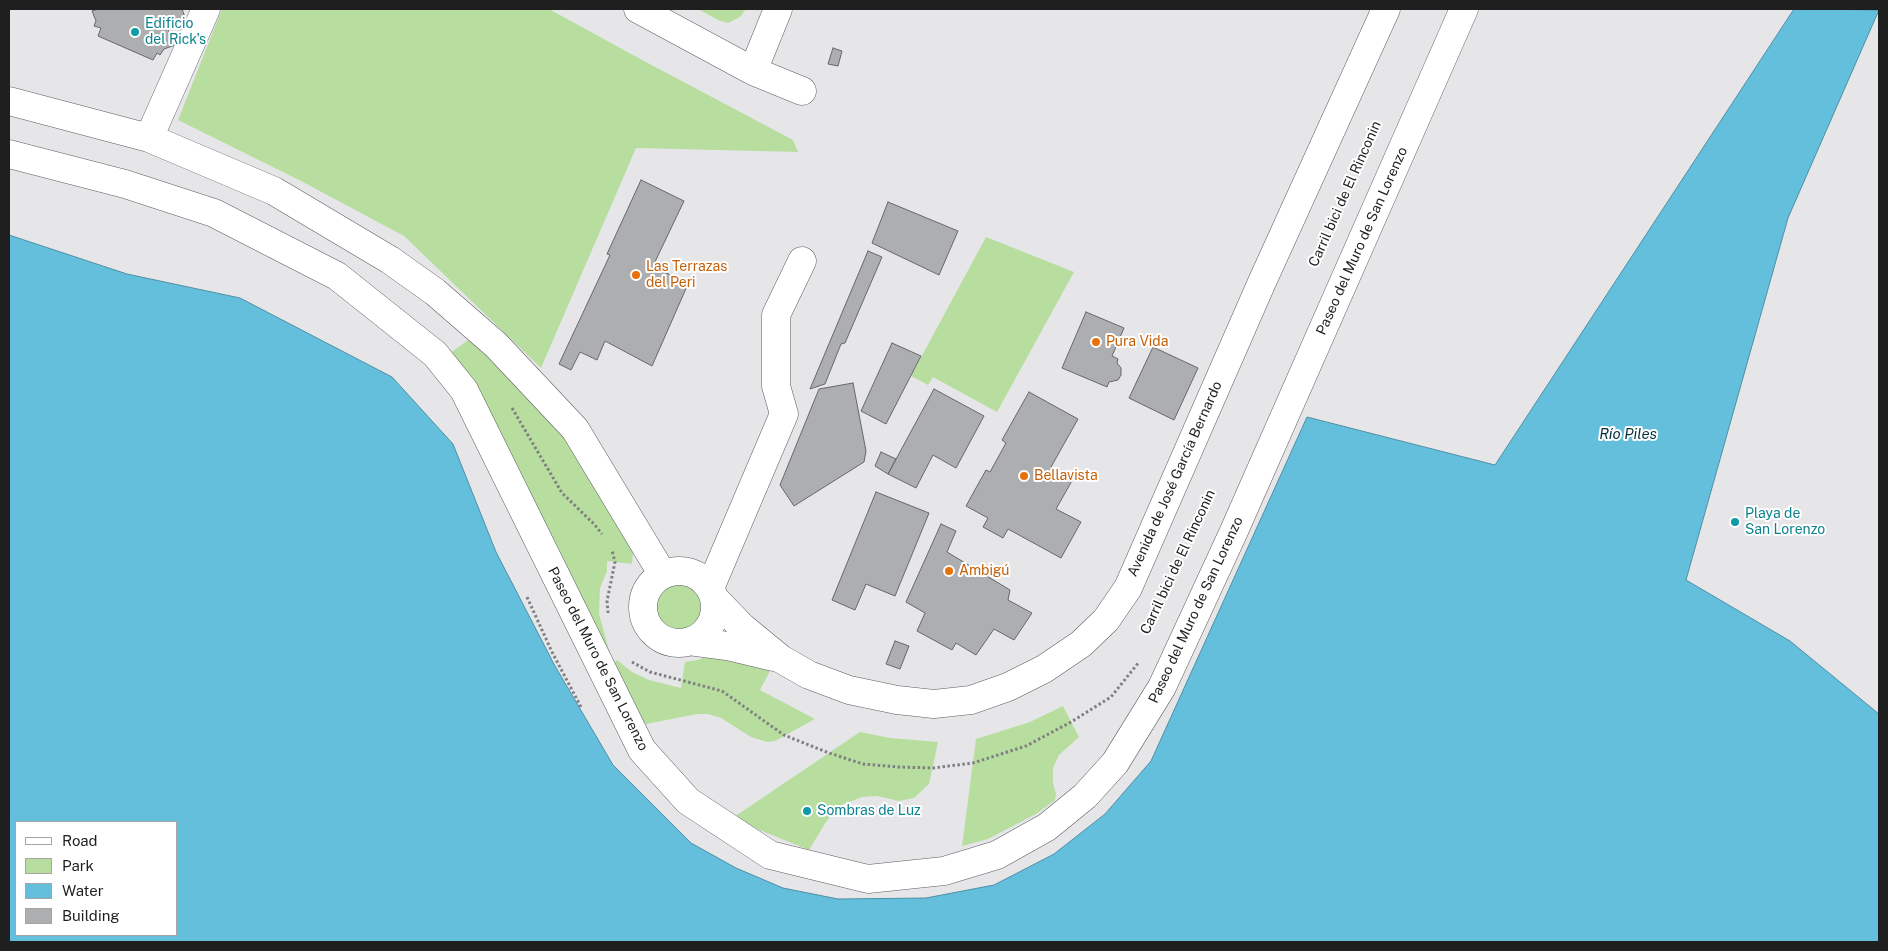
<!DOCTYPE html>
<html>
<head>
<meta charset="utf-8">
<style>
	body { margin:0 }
	#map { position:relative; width:1888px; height:951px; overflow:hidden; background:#e6e6e9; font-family:"Public Sans",sans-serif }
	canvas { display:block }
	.frame { position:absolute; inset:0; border:10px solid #1f1f20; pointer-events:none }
	.legend { position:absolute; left:15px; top:821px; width:162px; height:115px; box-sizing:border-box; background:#fff; border:1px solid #a5a5a6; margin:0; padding:6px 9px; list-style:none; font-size:15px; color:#1f1f20 }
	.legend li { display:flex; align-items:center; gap:10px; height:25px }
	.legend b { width:25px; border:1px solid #a5a5a6 }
</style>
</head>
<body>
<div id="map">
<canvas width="1888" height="951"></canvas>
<div class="frame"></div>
<ul class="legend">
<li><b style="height:6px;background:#fff"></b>Road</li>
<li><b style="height:14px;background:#b7de9f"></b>Park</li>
<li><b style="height:14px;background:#63bfdb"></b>Water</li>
<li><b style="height:14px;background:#adaeb0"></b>Building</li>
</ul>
</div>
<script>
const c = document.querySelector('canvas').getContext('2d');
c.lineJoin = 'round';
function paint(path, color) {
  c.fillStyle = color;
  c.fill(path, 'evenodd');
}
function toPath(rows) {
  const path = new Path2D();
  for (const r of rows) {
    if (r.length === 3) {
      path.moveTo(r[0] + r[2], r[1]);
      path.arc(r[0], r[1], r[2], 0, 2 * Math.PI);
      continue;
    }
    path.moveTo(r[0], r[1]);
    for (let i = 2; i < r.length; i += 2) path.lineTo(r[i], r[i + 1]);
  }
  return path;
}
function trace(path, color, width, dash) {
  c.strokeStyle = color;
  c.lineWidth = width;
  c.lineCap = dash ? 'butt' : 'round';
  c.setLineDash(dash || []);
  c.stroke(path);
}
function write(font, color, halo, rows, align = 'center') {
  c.font = font + ' "Public Sans",sans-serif';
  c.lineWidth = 4;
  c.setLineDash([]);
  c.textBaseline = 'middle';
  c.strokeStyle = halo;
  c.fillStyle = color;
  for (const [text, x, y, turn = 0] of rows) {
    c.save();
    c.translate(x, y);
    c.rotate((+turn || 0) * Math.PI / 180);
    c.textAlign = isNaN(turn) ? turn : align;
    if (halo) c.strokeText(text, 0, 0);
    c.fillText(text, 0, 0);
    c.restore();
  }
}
paint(toPath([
	[222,9,549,9,644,61,793,140,798,152,636,148,541,368,404,236,301,181,178,120],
	[698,9,746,9,740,17,728,23,718,20],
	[986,237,1074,272,997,412,933,377,928,385,911,376],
	[471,338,574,449,633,552,632,564,607,561,607,571,600,588,599,614,609,650,605,651,476,383,449,354],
	[679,607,35],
	[719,651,772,667,760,690,815,719,775,741,767,742,751,737,721,718,708,714,697,714,641,725,611,667,617,660,632,672,649,680,681,688,685,662,698,660],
	[1063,706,1079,737,1059,755,1053,768,1053,783,1056,794,1055,800,1036,814,988,839,962,846,976,739,1030,722],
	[860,732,890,738,938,742,929,784,914,798,899,801,877,796,862,797,839,806,826,822,809,850,757,829,734,817]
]), '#b7de9f');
const water = toPath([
	[1794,9,1879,10,1788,218,1686,580,1790,641,1879,714,1879,942,9,942,9,235,127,274,240,298,392,377,453,444,496,552,555,666,613,765,691,843,736,868,783,888,838,899,926,898,994,885,1054,854,1105,814,1151,761,1307,417,1495,465,1794,9],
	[16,822,176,822,176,935,16,935,16,822]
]);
paint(water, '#63bfdb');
trace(water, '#4f8fa3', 1);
const building = toPath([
	[98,9,182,9,186,20,167,27,175,45,164,49,160,55,157,53,153,60,98,36,101,28,94,26,96,21,92,11,98,9],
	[833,48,842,51,838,66,828,64,833,48],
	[641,180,684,201,653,266,688,284,652,366,605,341,597,360,580,352,571,370,559,364,610,255,607,254,641,180],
	[888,202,958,231,939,275,872,243,888,202],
	[868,251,882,257,845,343,841,344,825,384,810,389,868,251],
	[1086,312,1124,328,1112,356,1118,359,1117,363,1121,368,1121,375,1118,380,1109,382,1107,387,1062,368,1086,312],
	[892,343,921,356,886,424,861,411,892,343],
	[1153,347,1198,368,1174,420,1129,398,1153,347],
	[853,383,866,451,864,462,794,506,780,485,819,389,853,383],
	[934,389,984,416,956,468,933,455,916,488,888,474,934,389],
	[1029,392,1078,419,1051,467,1073,479,1056,509,1081,522,1061,558,1008,529,1003,538,983,527,988,518,966,506,986,470,990,472,1006,443,1002,440,1029,392],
	[881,452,896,459,888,474,875,466,881,452],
	[876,492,929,513,895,596,866,584,855,610,832,600,876,492],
	[941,524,956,531,947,552,1010,590,1008,600,1032,613,1014,640,994,629,976,655,956,643,952,650,917,631,925,613,906,602,941,524],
	[895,641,909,646,900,669,886,664,895,641]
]);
paint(building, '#adaeb0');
trace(building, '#666769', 1);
const minor = toPath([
	[638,9,753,71,778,9],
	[753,71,802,91],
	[9,101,149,138,274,191,390,260,435,292,496,345,575,429,663,575],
	[149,138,206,9],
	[9,154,125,184,214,213,337,276,435,354,464,390,642,750,688,801,770,855,868,879,944,871,997,855,1047,827,1085,796,1115,763,1162,687,1234,531,1464,9],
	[679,607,36],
	[710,588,784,414,776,386,776,315,802,261],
	[714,598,742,627,781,659,809,675,849,690,897,700,934,704,971,700,1008,687,1044,669,1081,644,1106,620,1128,588,1262,282,1386,9],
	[689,641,727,646,773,657]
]);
trace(minor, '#5d5d60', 29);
trace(toPath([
	[512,408,562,493,594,524,602,534],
	[527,597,552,652,581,707],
	[608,613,607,601,615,562,612,550],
	[632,662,650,672,722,691,784,735,829,753,863,764,899,767,933,768,973,763,1026,746,1071,722,1111,697,1139,662]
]), '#808082', 3, [2.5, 2.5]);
trace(minor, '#fff', 28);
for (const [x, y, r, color] of [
	[135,32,5,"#0f9aa8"],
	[636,275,5,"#e8710a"],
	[1096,342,5,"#e8710a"],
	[1024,476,5,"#e8710a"],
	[1735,522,5,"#0f9aa8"],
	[949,571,5,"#e8710a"],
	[807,811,5,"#0f9aa8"]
]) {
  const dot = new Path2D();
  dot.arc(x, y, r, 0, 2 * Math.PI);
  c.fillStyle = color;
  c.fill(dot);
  trace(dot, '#fff', 2);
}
write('14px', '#0d838f', '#fff', [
	["Edificio",145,24],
	["del Rick's",145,40],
	["Playa de",1745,514],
	["San Lorenzo",1745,530],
	["Sombras de Luz",817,811]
], 'left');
write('14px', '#1f1f20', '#fff', [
	["Carril bici de El Rinconin",1345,194,-66],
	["Paseo del Muro de San Lorenzo",1362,241,-66],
	["Avenida de José García Bernardo",1175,479,-66],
	["Carril bici de El Rinconin",1178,562,-65],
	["Paseo del Muro de San Lorenzo",1196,610,-65],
	["Paseo del Muro de San Lorenzo",598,659,63]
]);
write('14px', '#c56008', '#fff', [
	["Las Terrazas",646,267],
	["del Peri",646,283],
	["Pura Vida",1106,342],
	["Bellavista",1034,476],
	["Ambigú",959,571]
], 'left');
write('italic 15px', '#04323e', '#fff', [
	["Río Piles",1628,434]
]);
</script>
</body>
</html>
